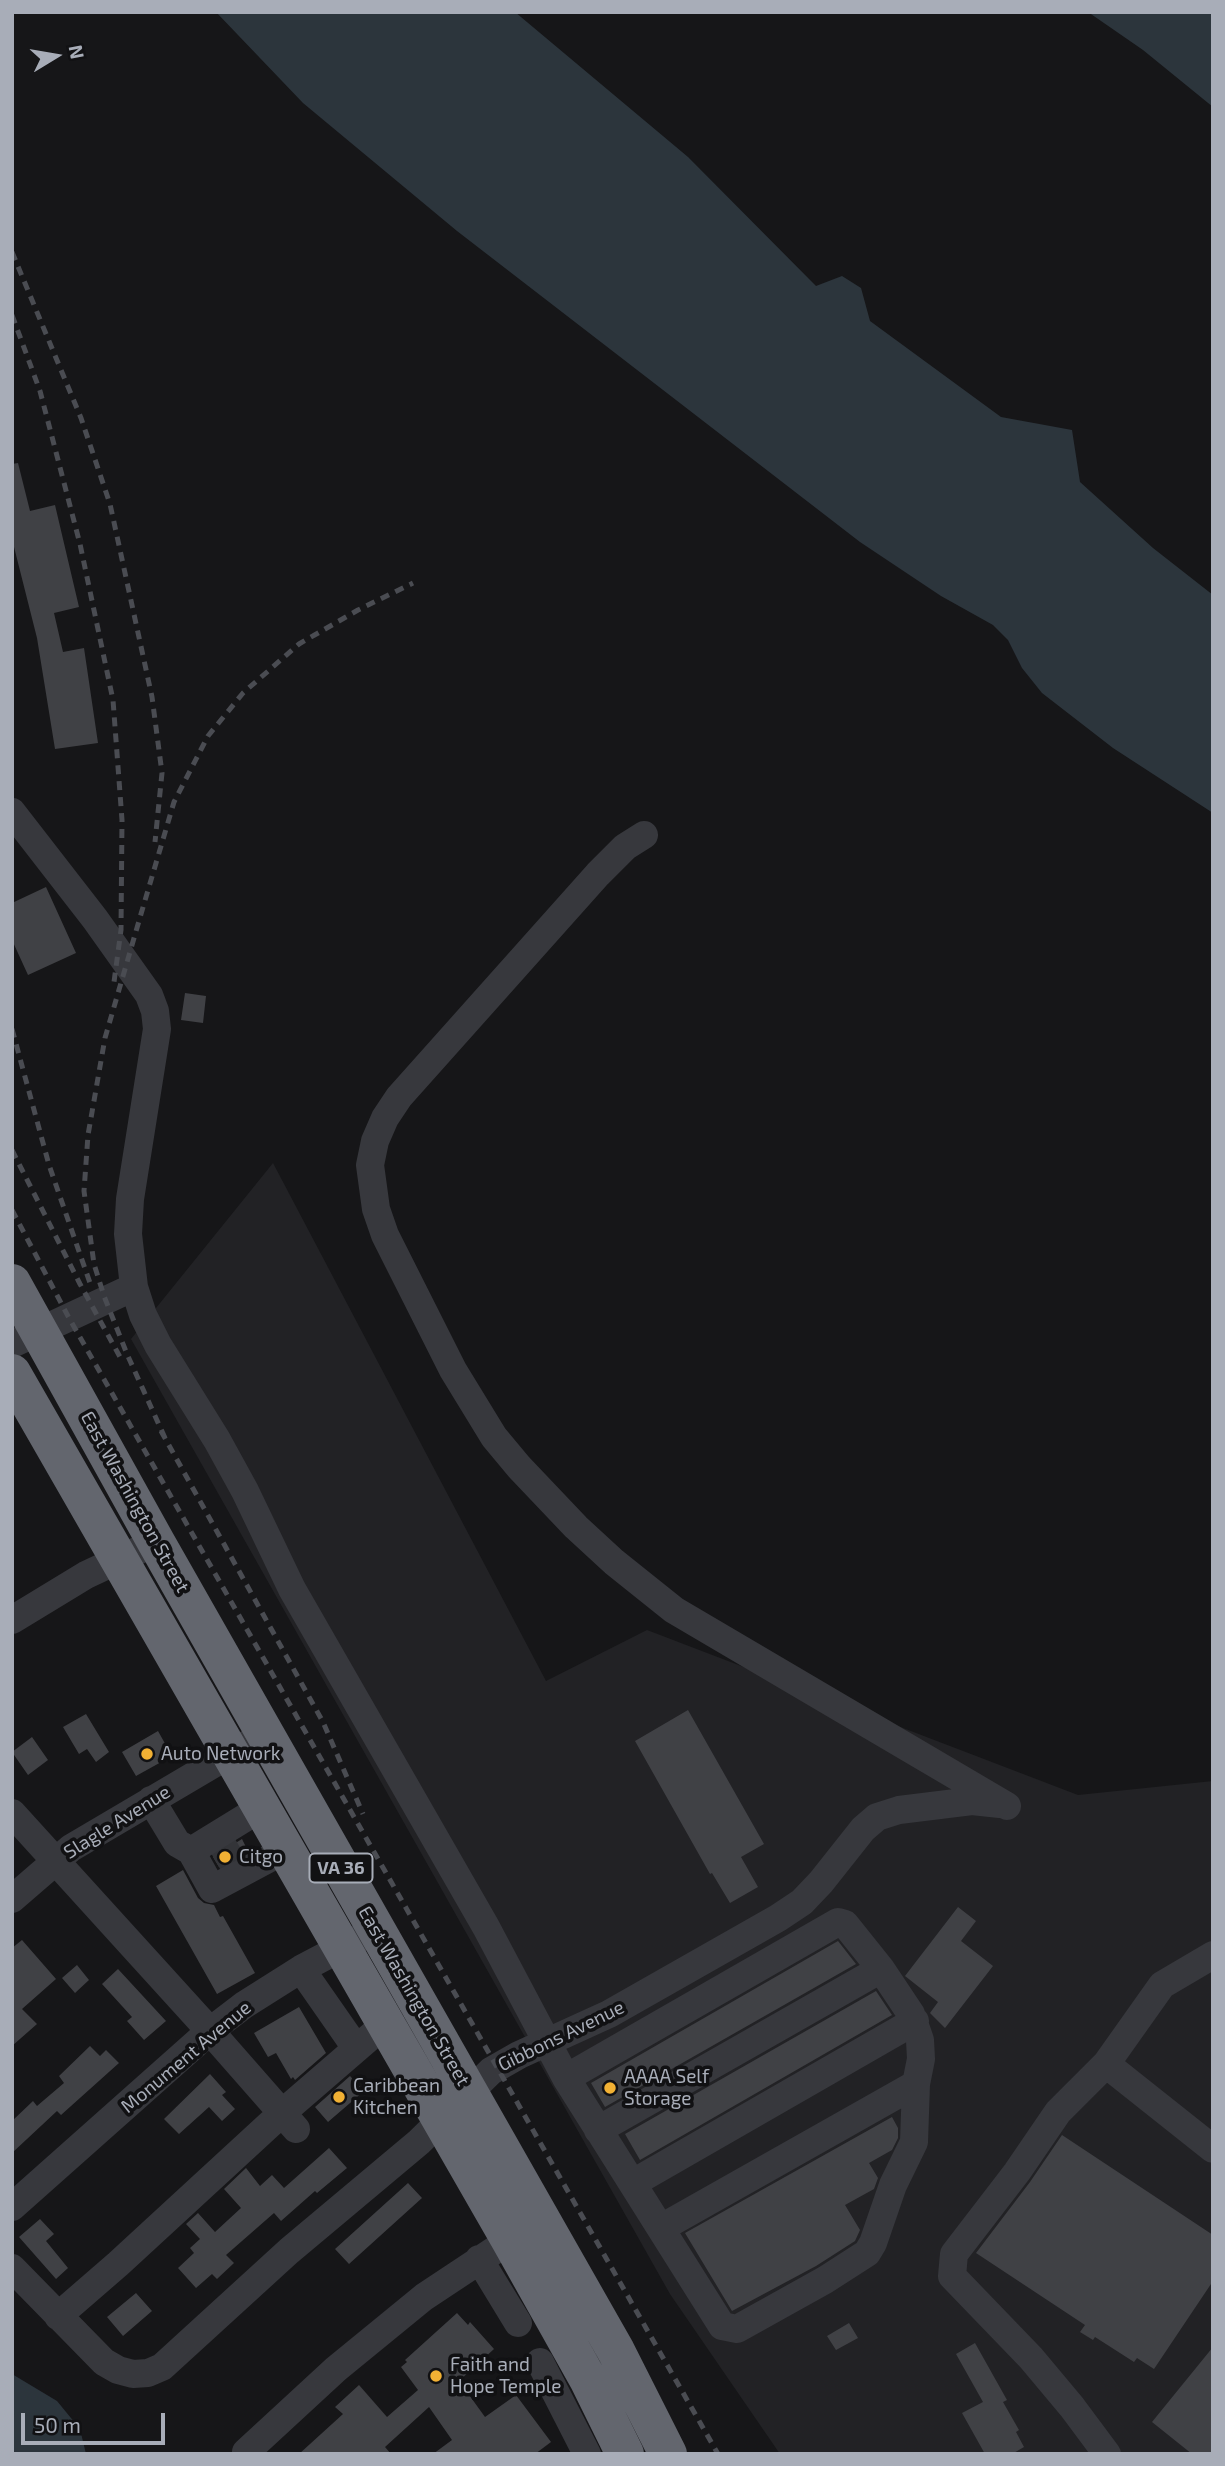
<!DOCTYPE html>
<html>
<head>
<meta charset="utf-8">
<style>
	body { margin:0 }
	#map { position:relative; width:1225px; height:2466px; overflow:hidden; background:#161618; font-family:"Exo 2",sans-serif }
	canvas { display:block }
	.frame { position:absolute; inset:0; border:14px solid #a8adb8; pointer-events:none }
	.north { position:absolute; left:21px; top:21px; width:70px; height:70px; -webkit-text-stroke:5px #111113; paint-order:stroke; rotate:79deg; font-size:19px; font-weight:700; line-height:28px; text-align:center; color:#a8adb8 }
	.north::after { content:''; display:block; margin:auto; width:24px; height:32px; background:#a8adb8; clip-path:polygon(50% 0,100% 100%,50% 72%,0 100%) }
	.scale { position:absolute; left:21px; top:2413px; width:144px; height:32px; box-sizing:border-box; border:4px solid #a8adb8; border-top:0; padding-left:9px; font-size:21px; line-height:24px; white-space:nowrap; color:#a8adb8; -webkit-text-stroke:5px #111113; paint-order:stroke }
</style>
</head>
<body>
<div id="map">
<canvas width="1225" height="2466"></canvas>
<div class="frame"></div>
<div class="north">N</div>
<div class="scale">50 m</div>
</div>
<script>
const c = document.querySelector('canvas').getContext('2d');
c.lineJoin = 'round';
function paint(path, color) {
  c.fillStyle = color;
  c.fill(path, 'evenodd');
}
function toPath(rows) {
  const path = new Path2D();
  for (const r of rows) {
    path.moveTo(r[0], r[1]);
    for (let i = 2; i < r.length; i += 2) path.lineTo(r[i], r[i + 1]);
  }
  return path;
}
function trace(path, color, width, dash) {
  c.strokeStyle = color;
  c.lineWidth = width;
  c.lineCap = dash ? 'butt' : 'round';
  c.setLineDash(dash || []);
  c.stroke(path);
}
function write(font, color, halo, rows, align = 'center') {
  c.font = font + ' "Exo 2",sans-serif';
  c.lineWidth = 7;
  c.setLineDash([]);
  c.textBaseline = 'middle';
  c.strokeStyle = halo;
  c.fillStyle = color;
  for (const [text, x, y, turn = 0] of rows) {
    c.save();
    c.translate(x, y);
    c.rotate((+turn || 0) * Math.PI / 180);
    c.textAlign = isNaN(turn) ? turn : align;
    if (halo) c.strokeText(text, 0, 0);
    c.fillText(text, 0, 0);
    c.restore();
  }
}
paint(toPath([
	[273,1163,546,1681,647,1630,1078,1795,1213,1781,1213,2454,780,2454,670,2294,131,1339]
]), '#222225');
paint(toPath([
	[216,12,515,12,688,157,816,286,842,276,861,288,870,321,1001,417,1072,430,1080,482,1153,548,1213,595,1213,813,1113,748,1042,693,1022,668,1008,640,993,625,941,596,860,542,457,231,303,103],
	[1088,12,1213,12,1213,107,1143,50],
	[12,2374,57,2401,80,2429,86,2454,12,2454]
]), '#2c353c');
paint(toPath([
	[18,463,30,511,55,505,79,607,54,613,63,652,84,648,98,743,55,749,37,638,12,539,12,464],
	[46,887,76,953,28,975,12,940,12,903],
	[185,993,206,996,203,1023,181,1020],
	[688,1710,764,1844,741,1857,758,1887,730,1903,712,1873,710,1874,635,1741],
	[86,1714,109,1752,96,1762,87,1749,79,1754,63,1727],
	[158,1731,172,1756,136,1776,122,1752],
	[32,1737,48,1760,28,1775,12,1752],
	[242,1839,248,1851,219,1867,213,1857],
	[183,1870,198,1898,204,1903,214,1905,220,1917,223,1916,255,1973,217,1994,156,1886],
	[958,1907,976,1921,961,1941,993,1966,945,2028,930,2013,938,2002,905,1976],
	[22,1940,56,1979,22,2009,37,2024,12,2046,12,1948],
	[838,1941,856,1964,605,2107,591,2083],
	[77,1965,89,1980,75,1993,62,1978],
	[118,1969,166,2021,144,2040,127,2021,132,2017,102,1984],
	[876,1991,892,2015,640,2160,625,2134],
	[299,2007,326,2053,295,2080,293,2077,291,2079,276,2053,268,2057,254,2033],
	[90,2046,100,2056,106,2050,119,2063,61,2115,57,2111,12,2153,12,2121,33,2101,37,2106,64,2083,59,2076],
	[210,2074,226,2092,222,2095,235,2109,222,2121,209,2107,179,2134,164,2119],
	[350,2076,364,2091,328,2122,315,2107],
	[892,2117,898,2128,898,2138,892,2150,869,2163,878,2178,874,2189,845,2205,860,2230,855,2241,816,2266,732,2311,685,2233],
	[1062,2135,1213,2235,1213,2281,1154,2369,1137,2358,1134,2362,1095,2337,1093,2340,1080,2332,1085,2325,976,2253,1030,2182],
	[329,2148,347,2168,317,2193,315,2191,281,2221,274,2213,226,2255,234,2263,217,2279,212,2274,196,2288,178,2268,194,2253,190,2248,200,2239,186,2224,198,2213,215,2232,241,2208,224,2189,246,2168,260,2186,272,2175,284,2188],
	[408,2183,422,2198,349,2264,335,2249],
	[40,2219,54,2234,46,2241,68,2268,56,2279,19,2237],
	[136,2293,152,2311,123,2336,107,2317],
	[457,2313,468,2325,470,2322,494,2349,459,2381,485,2417,516,2395,551,2442,535,2454,433,2454,452,2440,429,2407,385,2447,391,2454,299,2454,343,2414,335,2407,359,2385,387,2417,418,2390,401,2367,407,2362,405,2360],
	[849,2323,858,2338,836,2350,827,2336],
	[975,2343,1007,2400,1003,2402,1019,2430,1016,2432,1024,2447,1012,2454,985,2454,962,2413,983,2402,956,2354],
	[1213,2347,1213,2454,1192,2454,1152,2422]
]), '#404145');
trace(toPath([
	[223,1846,234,1865]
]), '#333438', 28, [28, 14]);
trace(toPath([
	[12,812,95,919,149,995,155,1011,157,1029,130,1199,128,1234,134,1287,143,1315,158,1345,217,1440,245,1491,292,1589,486,1927,566,2078,722,2326,737,2329,825,2280,867,2253,873,2243,893,2185,914,2142,916,2084,921,2059,920,2040,911,2014,881,1969,845,1924,838,1922,566,2078],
	[644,835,625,847,598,874,399,1097,385,1118,375,1141,370,1165,376,1209,385,1235,453,1370,494,1437,519,1467,576,1527,614,1562,674,1610,1007,1806],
	[12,1344,134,1287],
	[12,1620,86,1575,156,1542],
	[151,1800,177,1843,191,1851,261,1808],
	[12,1813,210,2031,296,2129],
	[191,1851,212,1889,285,1850],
	[12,1899,71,1848,266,1733],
	[301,1969,356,2048],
	[1106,2064,1213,2149],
	[598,2130,881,1969],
	[633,2183,915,2021],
	[12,2207,210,2031,244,2005,301,1969,358,1939],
	[661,2228,916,2084],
	[479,2259,518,2323],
	[12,2268,104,2362,118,2370,133,2374,148,2373,162,2367,289,2251,419,2142,491,2071,519,2055,609,2014,778,1918,802,1902,821,1882,863,1829,877,1817,899,1810,972,1801,1000,1804],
	[58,2316,118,2264,282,2113,385,2024],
	[540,2362,587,2454],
	[246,2452,336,2369,424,2297,510,2240],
	[1107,2454,1072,2407,1031,2358,952,2276,954,2254,1017,2172,1058,2112,1106,2064,1162,1985,1213,1955]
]), '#37383d', 28);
trace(toPath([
	[12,1283,156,1542,616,2351,668,2454],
	[12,1373,510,2240,589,2381,625,2454]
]), '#63666e', 38);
trace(toPath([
	[12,252,81,418,110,504,152,697,162,773,155,842],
	[12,315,40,391,80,544,113,700,122,820,121,930,114,982],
	[12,1029,49,1165,90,1283],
	[12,1150,80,1284,120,1357],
	[12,1210,69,1318,718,2454],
	[161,1431,323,1722,363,1814],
	[165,1438,127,1354,104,1296,94,1264,84,1191,88,1135,105,1038,141,914,174,802,208,736,243,693,299,644,358,610,413,583]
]), '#4a4c52', 5, [9, 7]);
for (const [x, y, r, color] of [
	[147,1754,7,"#f2b134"],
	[225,1857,7,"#f2b134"],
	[610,2088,7,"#f2b134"],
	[339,2097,7,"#f2b134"],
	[436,2376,7,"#f2b134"]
]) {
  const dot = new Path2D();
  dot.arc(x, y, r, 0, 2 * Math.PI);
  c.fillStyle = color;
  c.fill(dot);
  trace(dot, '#111113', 2.5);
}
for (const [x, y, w] of [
	[341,1868,63]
]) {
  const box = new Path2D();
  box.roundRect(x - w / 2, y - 14.5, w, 29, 5);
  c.fillStyle = '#111113';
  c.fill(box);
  trace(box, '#a8adb8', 2);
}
write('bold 18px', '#a8adb8', null, [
	["VA 36",341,1868]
]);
write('19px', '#a8adb8', '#111113', [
	["East Washington Street",135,1502,61],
	["Slagle Avenue",117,1822,-32],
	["East Washington Street",414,1996,60],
	["Gibbons Avenue",561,2036,-26],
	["Monument Avenue",186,2057,-40]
]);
write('19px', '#a8adb8', '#111113', [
	["Auto Network",161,1754],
	["Citgo",239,1857],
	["AAAA Self",624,2077],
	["Storage",624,2099],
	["Caribbean",353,2086],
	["Kitchen",353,2108],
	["Faith and",450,2365],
	["Hope Temple",450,2387]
], 'left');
</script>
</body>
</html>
